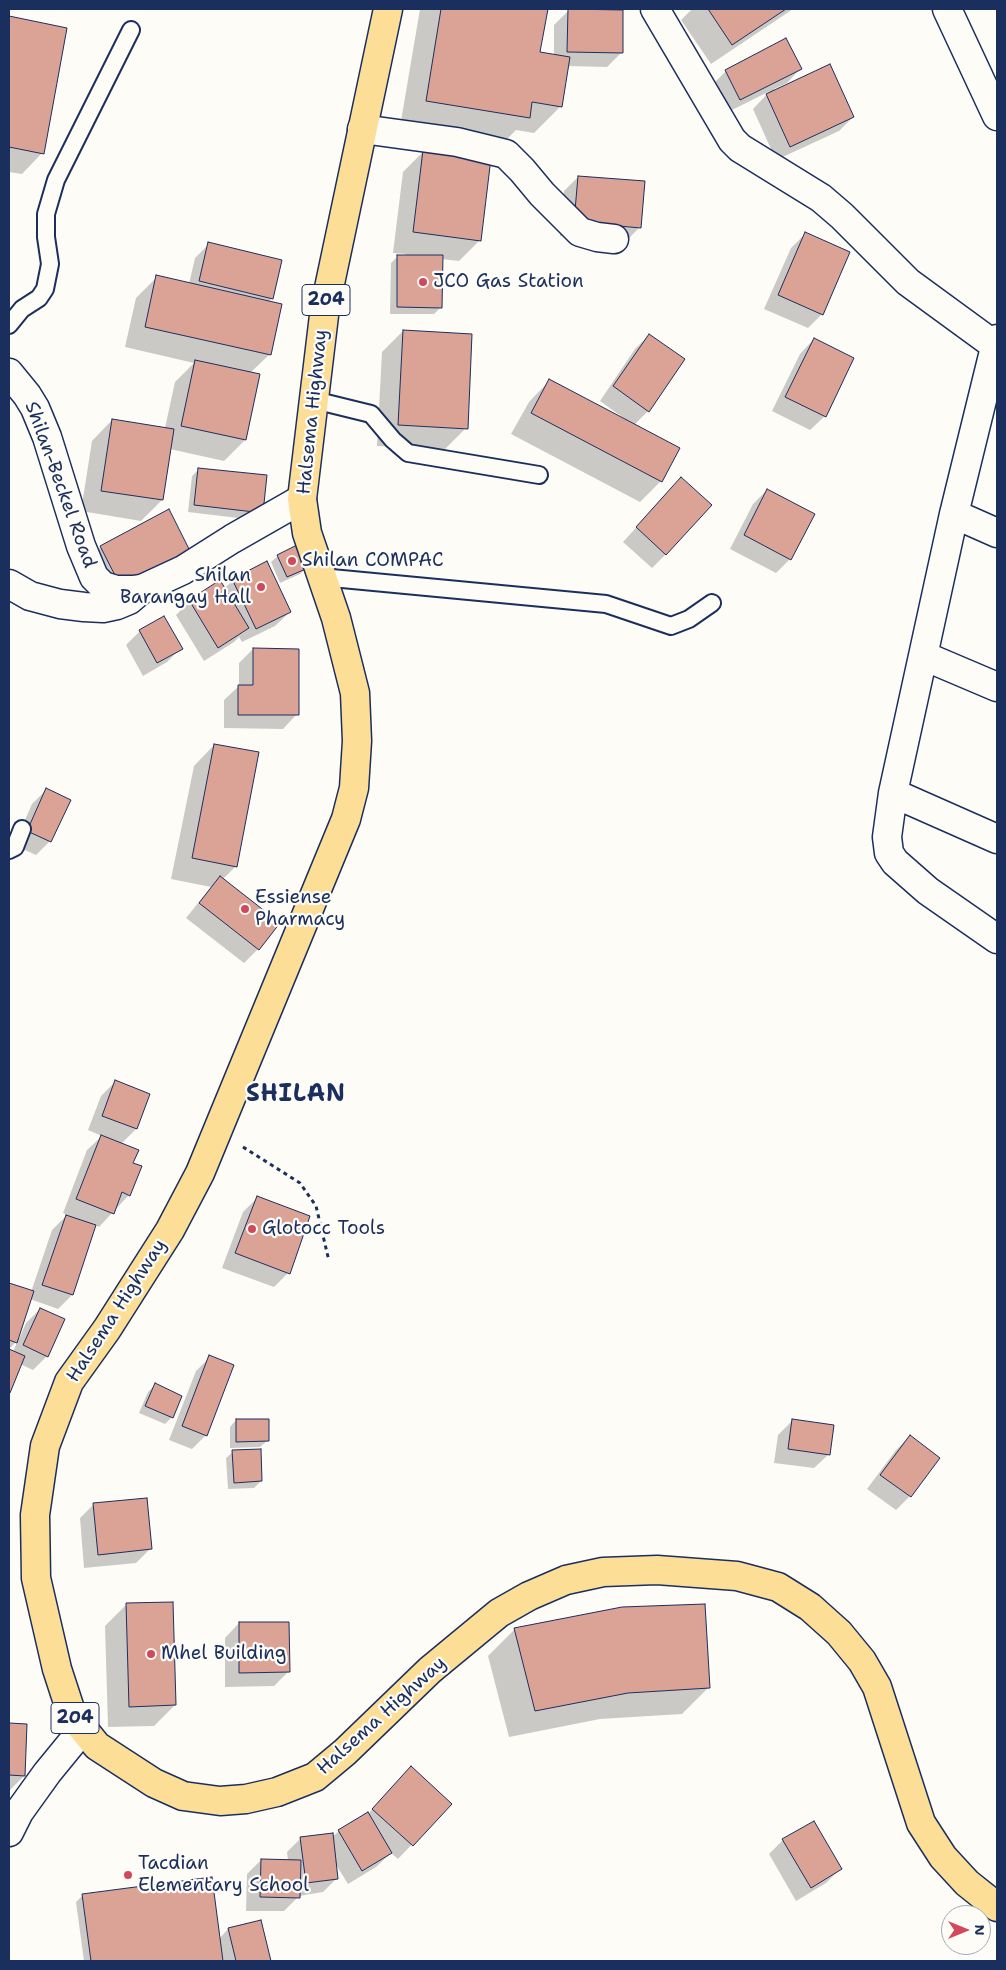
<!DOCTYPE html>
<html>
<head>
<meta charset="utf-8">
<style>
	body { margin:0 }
	#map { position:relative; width:1006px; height:1970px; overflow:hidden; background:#fdfcf7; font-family:"Shantell Sans",sans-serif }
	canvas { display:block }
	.frame { position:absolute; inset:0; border:10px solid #1b2f5e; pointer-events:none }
	.north { position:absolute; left:941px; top:1905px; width:50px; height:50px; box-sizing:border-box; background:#fdfcf7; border:1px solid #a3aaba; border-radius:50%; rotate:90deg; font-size:14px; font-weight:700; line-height:20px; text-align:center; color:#1b2f5e }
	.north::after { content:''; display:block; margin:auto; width:18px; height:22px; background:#d1495b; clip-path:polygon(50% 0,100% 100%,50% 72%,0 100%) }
</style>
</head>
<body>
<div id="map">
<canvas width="1006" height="1970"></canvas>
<div class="frame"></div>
<div class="north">N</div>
</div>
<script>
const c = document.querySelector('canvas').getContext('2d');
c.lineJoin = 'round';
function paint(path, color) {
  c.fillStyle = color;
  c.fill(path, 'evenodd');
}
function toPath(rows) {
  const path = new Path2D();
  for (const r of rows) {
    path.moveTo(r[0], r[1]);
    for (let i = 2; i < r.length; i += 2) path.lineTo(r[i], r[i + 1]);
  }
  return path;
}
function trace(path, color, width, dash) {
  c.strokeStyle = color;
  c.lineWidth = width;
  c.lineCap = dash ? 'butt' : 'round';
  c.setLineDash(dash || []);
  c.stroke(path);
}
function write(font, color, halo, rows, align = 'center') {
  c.font = font + ' "Shantell Sans",sans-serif';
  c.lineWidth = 4.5;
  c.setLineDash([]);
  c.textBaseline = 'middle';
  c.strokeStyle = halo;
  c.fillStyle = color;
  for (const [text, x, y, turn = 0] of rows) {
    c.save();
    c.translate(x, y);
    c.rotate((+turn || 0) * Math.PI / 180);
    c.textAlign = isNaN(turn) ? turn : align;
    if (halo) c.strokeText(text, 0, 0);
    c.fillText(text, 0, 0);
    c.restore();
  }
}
paint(toPath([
	[420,9,546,9,539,54,554,56,554,25,569,10,621,53,607,67,567,66,561,106,534,133,516,130,502,144,400,127],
	[692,9,793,9,711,64,681,20],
	[9,18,66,29,42,153,22,174,9,172],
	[801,68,787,83,774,89,775,91,853,117,839,131,776,160,753,109,770,91,726,113,712,85,726,71],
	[424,151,480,240,459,261,441,259,441,307,434,314,390,314,391,263,398,256,406,256,406,254,393,253,403,172],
	[578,177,640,227,626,241,560,236,564,191],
	[805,234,822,314,808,328,764,309,791,248],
	[209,244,272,298,269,302,270,354,250,373,245,440,224,461,170,449,162,500,141,521,81,511,92,441,112,420,165,428,175,382,194,363,125,347,136,298,157,277,189,284,195,258],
	[403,331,466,428,445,449,377,446,382,352],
	[649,335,648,411,634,425,679,449,661,481,640,502,511,434,529,402,549,381,624,420,625,419,600,401,635,349],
	[814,339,825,416,810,430,772,411,800,354],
	[199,469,262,513,255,520,188,512,192,476],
	[681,478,666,554,652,568,623,542],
	[767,490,790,559,776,573,730,549,753,504],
	[101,547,174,565,107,600,86,561],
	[278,556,306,568,300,574,280,583,271,562],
	[233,580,290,612,275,626,242,642,239,637,234,642,204,661,176,615,190,601,224,589],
	[140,631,181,648,167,662,143,676,126,645],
	[253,649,297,714,283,729,224,728,224,700,239,686,239,663],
	[214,745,236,866,222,880,258,949,244,963,186,918,211,887,171,879,194,766],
	[46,790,50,841,36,855,14,845,32,804],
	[115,1082,149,1094,136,1129,121,1144,132,1164,129,1195,99,1227,95,1225,72,1295,58,1309,30,1299,17,1338,19,1339,26,1323,40,1309,47,1356,33,1370,20,1364,9,1393,9,1351,13,1352,18,1340,9,1349,9,1284,31,1292,52,1230,67,1215,63,1213,87,1150,102,1136,88,1130,101,1096],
	[257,1198,288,1273,274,1287,222,1268,243,1212],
	[210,1357,206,1435,192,1449,169,1440,196,1371],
	[155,1385,172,1417,165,1424,139,1413,148,1392],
	[236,1420,267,1441,260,1447,230,1448,230,1427],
	[792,1421,829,1454,814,1468,774,1463,778,1435],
	[910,1436,938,1458,910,1496,896,1510,867,1489,896,1450],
	[233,1452,261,1481,254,1488,228,1489,226,1458],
	[94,1504,150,1549,136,1563,84,1568,80,1518],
	[126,1605,175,1705,154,1726,108,1727,105,1626],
	[239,1623,288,1672,274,1686,225,1687,225,1638],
	[515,1629,709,1687,682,1714,600,1719,509,1737,488,1656],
	[9,1724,26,1725,24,1776,10,1790],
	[397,1782,450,1804,398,1859,391,1853,376,1867,348,1884,335,1863,337,1878,323,1892,299,1896,284,1911,246,1911,247,1874,261,1860,288,1861,287,1852,301,1838,332,1837,339,1831,368,1814],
	[783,1840,840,1869,826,1883,796,1901,769,1854],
	[83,1895,219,1939,228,1929,261,1921,270,1961,84,1961,76,1902]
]), '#0003');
const building = toPath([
	[441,9,548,9,540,52,570,57,562,107,532,102,530,118,426,101,441,9],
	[568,9,623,10,623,53,567,52,568,9],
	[708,9,786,9,732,45,708,9],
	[9,16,67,28,44,154,9,147,9,16],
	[786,38,802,69,740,100,725,70,786,38],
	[830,64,854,117,790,147,766,94,830,64],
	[423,150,491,158,481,241,413,232,423,150],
	[578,176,645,181,641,228,574,222,578,176],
	[805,232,850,252,823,315,778,295,805,232],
	[208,242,282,260,273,299,199,281,208,242],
	[397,255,443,255,442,308,397,307,397,255],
	[156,275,282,304,271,355,145,327,156,275],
	[403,330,472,334,468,429,398,425,403,330],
	[649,334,685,359,649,412,613,386,649,334],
	[814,338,854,358,826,417,785,397,814,338],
	[195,360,260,374,246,440,181,426,195,360],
	[549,379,680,448,662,482,531,413,549,379],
	[112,419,174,429,163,500,101,491,112,419],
	[198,468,267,475,263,513,194,505,198,468],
	[681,477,712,505,666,555,636,527,681,477],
	[767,489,815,514,791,560,744,535,767,489],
	[169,509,190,551,121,587,100,546,169,509],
	[297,545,308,568,287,577,277,555,297,545],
	[267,561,291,612,256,629,232,579,267,561],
	[220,580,249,628,218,648,189,600,220,580],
	[164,616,183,649,157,663,139,630,164,616],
	[253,648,299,649,299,715,238,715,238,685,253,685,253,648],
	[214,744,259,752,237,867,192,858,214,744],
	[46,788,71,800,51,842,27,831,46,788],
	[220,876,280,923,259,950,199,903,220,876],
	[115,1080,150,1094,137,1129,102,1116,115,1080],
	[101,1135,139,1150,133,1163,142,1166,130,1196,122,1192,114,1214,76,1199,101,1135],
	[257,1196,310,1216,290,1274,235,1253,257,1196],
	[66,1215,96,1225,73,1295,42,1285,66,1215],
	[9,1283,34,1291,17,1343,9,1340,9,1283],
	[40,1308,65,1319,48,1357,23,1345,40,1308],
	[9,1349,25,1356,10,1393,9,1392,9,1349],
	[209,1355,234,1365,207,1436,182,1426,209,1355],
	[155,1383,182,1396,173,1418,145,1406,155,1383],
	[236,1419,269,1419,269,1441,236,1442,236,1419],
	[792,1419,834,1425,830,1455,788,1449,792,1419],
	[910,1435,940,1458,911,1497,880,1475,910,1435],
	[261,1449,262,1481,234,1483,232,1450,261,1449],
	[147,1498,152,1549,98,1555,93,1503,147,1498],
	[173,1602,176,1705,129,1707,126,1603,173,1602],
	[705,1604,710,1688,628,1693,535,1711,514,1628,622,1607,705,1604],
	[239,1622,289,1622,290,1672,239,1673,239,1622],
	[9,1723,27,1724,25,1776,9,1775,9,1723],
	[411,1766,452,1804,413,1846,372,1809,411,1766],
	[368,1812,392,1853,362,1871,338,1830,368,1812],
	[814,1821,842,1869,811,1888,782,1839,814,1821],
	[333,1833,338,1879,306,1883,300,1837,333,1833],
	[261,1859,301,1860,300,1898,260,1897,261,1859],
	[212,1877,223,1961,91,1961,82,1894,212,1877],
	[261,1920,271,1961,236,1961,228,1928,261,1920]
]);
paint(building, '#dba296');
trace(building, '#1b2f5e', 1);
const service = toPath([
	[9,325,22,309,39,298,45,289,50,264,46,237,46,214,56,180,131,30],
	[314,400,371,414,393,440,408,453,539,475],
	[321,577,606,604,671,626,689,619,712,603],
	[9,850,15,847,22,829]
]);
const minor = toPath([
	[655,9,732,140,740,148,821,198,842,216,908,282,997,347],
	[947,9,997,116],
	[362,129,457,142,506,154,522,170,542,194,580,232,597,237,614,239],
	[997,339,954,514,893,793,887,837,889,853,895,862,928,891,997,939],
	[954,514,997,533],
	[9,584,30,596,60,604,84,607,103,608,117,605,129,600,142,589],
	[924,656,997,687],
	[893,793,997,839],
	[9,1832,19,1812,47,1773,83,1729]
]);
const secondary = toPath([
	[9,373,27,395,35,408,47,437,81,546,94,577,103,586,116,590,134,590,142,589,183,570,232,539,302,499]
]);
const trunk = toPath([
	[388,9,325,307,302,499,307,533,336,618,355,693,357,741,354,788,346,819,200,1173,170,1230,107,1329,69,1382,45,1446,35,1515,36,1578,57,1669,72,1715,97,1746,154,1783,183,1796,220,1801,246,1799,277,1792,315,1777,345,1752,430,1670,499,1613,529,1596,566,1580,603,1572,657,1570,737,1576,778,1587,810,1607,839,1633,862,1661,877,1687,921,1823,943,1857,967,1883,997,1907]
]);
trace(service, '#1b2f5e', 20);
trace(minor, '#1b2f5e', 31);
trace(secondary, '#1b2f5e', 31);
trace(trunk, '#1b2f5e', 31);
trace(toPath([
	[243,1147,300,1183,316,1206,329,1261]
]), '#1b2f5e', 3, [4, 4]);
trace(service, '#fdfcf7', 16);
trace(minor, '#fdfcf7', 28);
trace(secondary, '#fdfcf7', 28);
trace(trunk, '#fdde96', 28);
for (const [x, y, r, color] of [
	[423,282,5,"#d1495b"],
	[292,561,5,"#d1495b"],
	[261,587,5,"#d1495b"],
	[245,909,5,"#d1495b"],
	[252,1229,5,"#d1495b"],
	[151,1654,5,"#d1495b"],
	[128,1875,5,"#d1495b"]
]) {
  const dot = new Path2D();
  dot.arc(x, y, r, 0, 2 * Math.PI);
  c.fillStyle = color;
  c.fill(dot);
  trace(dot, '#fdfcf7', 2);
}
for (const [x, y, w] of [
	[326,300,48],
	[75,1718,48]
]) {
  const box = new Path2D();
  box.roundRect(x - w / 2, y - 15.5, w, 31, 4);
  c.fillStyle = '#fdfcf7';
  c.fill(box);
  trace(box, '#1b2f5e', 1);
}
write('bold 18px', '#1b2f5e', null, [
	["204",326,300],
	["204",75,1718]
]);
write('19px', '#1b2f5e', '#fdfcf7', [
	["JCO Gas Station",433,282],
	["Shilan COMPAC",302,561],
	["Shilan",251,576,"right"],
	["Barangay Hall",251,598,"right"],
	["Essiense",255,898],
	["Pharmacy",255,920],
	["Glotocc Tools",262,1229],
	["Mhel Building",161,1654],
	["Tacdian",138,1864],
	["Elementary School",138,1886]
], 'left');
write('19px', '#1b2f5e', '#fdfcf7', [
	["Halsema Highway",313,412,-84],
	["Shilan-Beckel Road",60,485,70],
	["Halsema Highway",117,1311,-57],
	["Halsema Highway",382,1716,-42]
]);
c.letterSpacing = '1px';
write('bold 24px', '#1b2f5e', '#fdfcf7', [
	["SHILAN",296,1095]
]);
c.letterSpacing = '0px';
</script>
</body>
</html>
